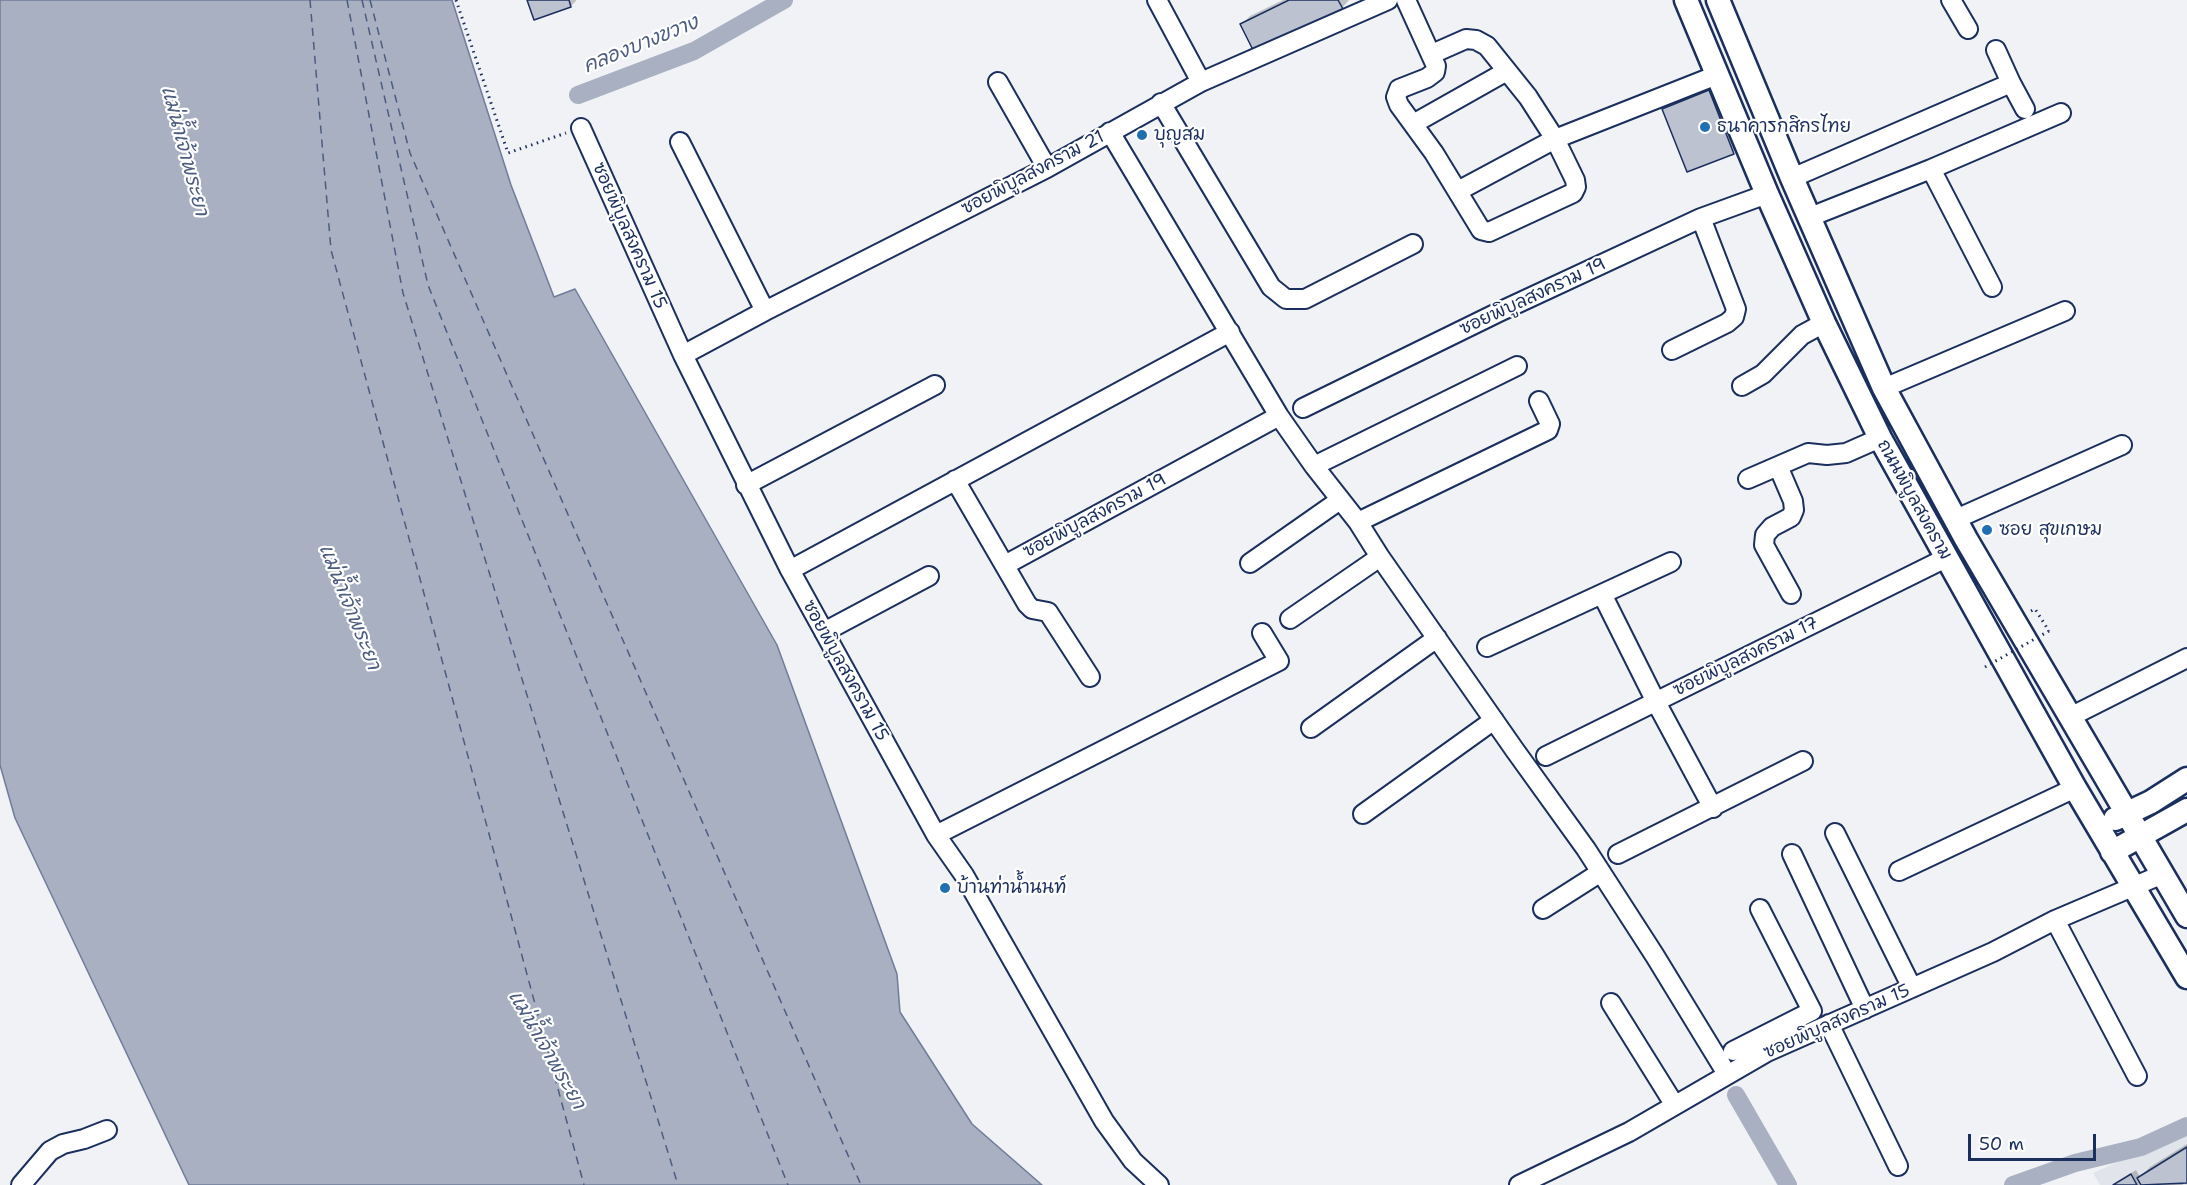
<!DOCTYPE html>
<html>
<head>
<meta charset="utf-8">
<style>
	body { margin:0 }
	#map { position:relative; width:2187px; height:1185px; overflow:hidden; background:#f1f2f5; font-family:"Shantell Sans",sans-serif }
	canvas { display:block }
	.scale { position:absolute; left:1968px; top:1134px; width:128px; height:27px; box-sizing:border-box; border:3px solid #1b2f5e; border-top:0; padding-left:8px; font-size:18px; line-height:21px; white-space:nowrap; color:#1b2f5e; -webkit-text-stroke:4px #fff; paint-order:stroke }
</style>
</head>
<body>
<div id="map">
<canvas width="2187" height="1185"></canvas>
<div class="scale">50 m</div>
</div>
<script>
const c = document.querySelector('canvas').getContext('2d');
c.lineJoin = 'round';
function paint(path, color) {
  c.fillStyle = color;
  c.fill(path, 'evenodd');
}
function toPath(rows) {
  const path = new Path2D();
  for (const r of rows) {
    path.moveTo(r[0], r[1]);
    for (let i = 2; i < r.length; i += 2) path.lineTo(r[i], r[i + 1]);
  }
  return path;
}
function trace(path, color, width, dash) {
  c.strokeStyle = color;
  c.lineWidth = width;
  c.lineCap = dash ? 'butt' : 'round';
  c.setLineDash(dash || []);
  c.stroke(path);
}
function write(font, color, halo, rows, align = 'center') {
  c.font = font + ' "Shantell Sans","Playpen Sans Thai",sans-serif';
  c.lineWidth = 4.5;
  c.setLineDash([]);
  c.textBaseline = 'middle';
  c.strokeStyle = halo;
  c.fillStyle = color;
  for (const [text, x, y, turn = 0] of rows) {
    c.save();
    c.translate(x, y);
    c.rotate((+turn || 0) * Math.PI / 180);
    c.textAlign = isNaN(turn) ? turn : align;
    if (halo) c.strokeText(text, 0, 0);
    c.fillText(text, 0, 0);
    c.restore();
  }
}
paint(toPath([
	[2187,1131,2187,1185,2100,1185,2093,1173]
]), '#e1e4ea');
const water = toPath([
	[0,0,452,0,511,185,554,297,575,289,777,645,897,974,900,1012,972,1124,1042,1185,189,1185,15,818,0,765,0,0]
]);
paint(water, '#a8b0c2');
trace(water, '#707c9a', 1.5);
paint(toPath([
	[529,0,576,0,576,1,571,6,535,18],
	[1283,0,1349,0,1342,8,1242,24,1250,16],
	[1720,81,1744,142,1733,152,1664,109,1674,98],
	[2187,1144,2187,1182,2182,1185,2113,1185,2136,1170,2140,1177,2150,1167]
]), '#0003');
trace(toPath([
	[578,95,694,51,784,0],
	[1736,1095,1788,1185],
	[2013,1185,2075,1163,2141,1147,2187,1126]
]), '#a8b0c2', 18);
trace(toPath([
	[310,0,331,250,584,1185],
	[347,0,403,293,678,1185],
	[362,0,428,285,788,1185],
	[370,0,410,153,861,1185]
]), '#4c5c81', 1.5, [8, 6]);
const building = toPath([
	[527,0,569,0,571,7,534,20,527,0],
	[1289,0,1338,0,1343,9,1254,52,1240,24,1289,0],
	[1709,90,1734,154,1687,172,1662,109,1709,90],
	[2187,1147,2187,1183,2141,1185,2137,1178,2187,1147],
	[2131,1174,2137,1185,2113,1185,2131,1174]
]);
paint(building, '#bcc2d0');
trace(building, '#1b2f5e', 1.5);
const minor = toPath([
	[1157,0,1201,82],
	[1406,0,1436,66,1435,72,1427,78,1399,89,1396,97,1399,105,1434,153,1481,230,1489,232,1573,193,1576,187,1575,180,1555,139,1717,75],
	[1951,0,1968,29],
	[1432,54,1466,39,1476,40,1487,46,1528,97,1555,139,1458,191],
	[998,82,1047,168],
	[2011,83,2025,109],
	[1161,103,1271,287,1286,299,1305,299,1413,244],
	[1413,124,1507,71],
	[581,128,683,355,790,570,936,835,964,875,1104,1121,1133,1161,1159,1185],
	[1110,132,1279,416,1314,466,1358,522,1380,557,1514,749,1586,849,1655,956,1727,1074],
	[680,142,765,311],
	[1931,169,2061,113],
	[1792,178,2011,83,1996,50],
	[1810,217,1931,169,1992,287],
	[1672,350,1727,323,1734,317,1736,309,1701,218],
	[683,355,765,311,1047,168,1201,82,1388,0],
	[1742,386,1763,374,1802,335,1824,323],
	[1884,388,2065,311],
	[1303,408,1499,312,1701,218,1767,194],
	[1314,466,1517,366],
	[1778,466,1793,501,1794,510,1791,517,1772,527,1765,535,1764,545,1791,594],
	[1748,479,1808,453,1827,455,1846,453,1880,438],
	[955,480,1027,604,1032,609,1048,612,1090,677],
	[746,485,935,385],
	[1956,519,2122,445],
	[1358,522,1548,430,1550,424,1539,401],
	[1250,563,1340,500],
	[1005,565,1279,416],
	[790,570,1230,332],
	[1602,594,1656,702,1713,808],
	[1290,619,1380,557],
	[824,632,929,576],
	[1487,647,1671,562],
	[2070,717,2187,658],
	[1311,728,1437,638],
	[1546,756,1946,558],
	[1363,814,1494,720],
	[1835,833,1912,988],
	[936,835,1279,661,1262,633],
	[1618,854,1803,761],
	[1792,854,1865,1009],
	[1899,871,2075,788],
	[1543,909,1601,872],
	[2055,920,2137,1076],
	[1611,1003,1674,1104],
	[1829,1024,1898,1166],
	[1733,1051,1812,1011,1760,909],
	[21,1185,50,1151,63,1144,84,1139,107,1130],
	[1519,1185,1629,1132,1767,1052,1993,952,2055,920,2163,874]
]);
const major = toPath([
	[1686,0,1767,194,1824,323,1880,438,2075,788,2187,977],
	[1718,0,1792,178,1884,388,1966,539,2187,916],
	[2115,819,2151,802,2187,779],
	[2112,852,2187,810]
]);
trace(minor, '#1b2f5e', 22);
trace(major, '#1b2f5e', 27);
trace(toPath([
	[456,0,508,153,566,133],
	[2031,611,2035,609,2049,631]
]), '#1b2f5e', 3, [1.5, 4.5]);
trace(minor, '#fff', 18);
trace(major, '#fff', 22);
trace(toPath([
	[1985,667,2049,631]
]), '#1b2f5e', 3, [1.5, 4.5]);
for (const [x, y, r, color] of [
	[1705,127,6,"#1f6fb2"],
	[1142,135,6,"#1f6fb2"],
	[1987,530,6,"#1f6fb2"],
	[945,888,6,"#1f6fb2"]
]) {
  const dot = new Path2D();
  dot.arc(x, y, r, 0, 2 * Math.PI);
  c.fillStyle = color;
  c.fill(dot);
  trace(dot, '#fff', 2);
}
write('18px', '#1b2f5e', '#fff', [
	["ธนาคารกสิกรไทย",1717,127],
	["บุญสม",1154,135],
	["ซอย สุขเกษม",1999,530],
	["บ้านท่าน้ำนนท์",957,888]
], 'left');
write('18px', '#1b2f5e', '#fff', [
	["ซอยพิบูลสงคราม 21",1033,173,-28],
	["ซอยพิบูลสงคราม 15",629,236,66],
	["ซอยพิบูลสงคราม 19",1533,297,-25],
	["ถนนพิบูลสงคราม",1914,500,61],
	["ซอยพิบูลสงคราม 19",1095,516,-28],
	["ซอยพิบูลสงคราม 17",1746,657,-26],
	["ซอยพิบูลสงคราม 15",845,671,61],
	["ซอยพิบูลสงคราม 15",1837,1022,-24]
]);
write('italic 20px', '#4c5c81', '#fff', [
	["คลองบางขวาง",641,45,-22],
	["แม่น้ำเจ้าพระยา",184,151,75],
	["แม่น้ำเจ้าพระยา",349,607,68],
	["แม่น้ำเจ้าพระยา",546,1050,60]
]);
</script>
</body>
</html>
